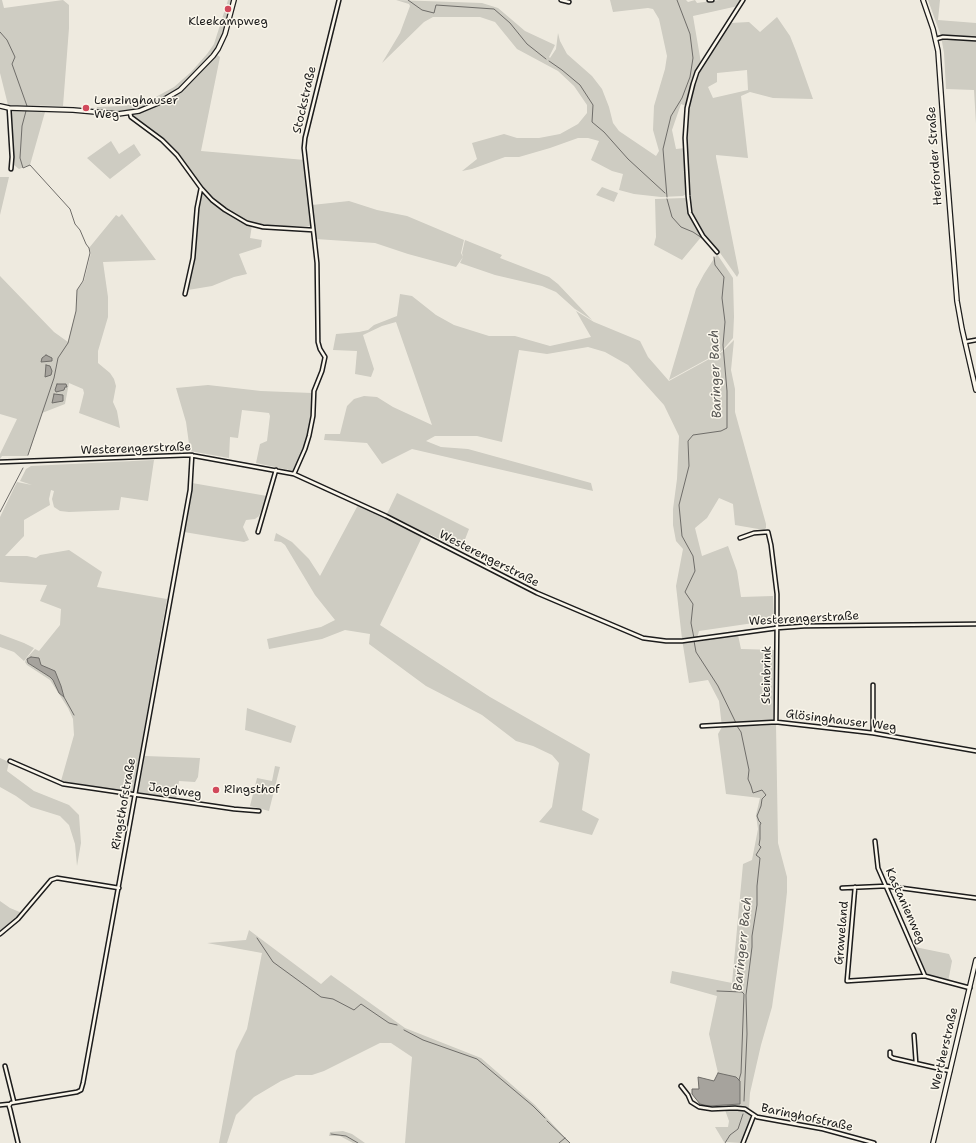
<!DOCTYPE html>
<html>
<head>
<meta charset="utf-8">
<style>
	body { margin:0 }
	canvas { display:block; background:#eeeadf }
</style>
</head>
<body>
<canvas width="976" height="1143"></canvas>
<script>
const c = document.querySelector('canvas').getContext('2d');
c.lineJoin = 'round';
function paint(path, color) {
  c.fillStyle = color;
  c.fill(path, 'evenodd');
}
function toPath(rows) {
  const path = new Path2D();
  for (const r of rows) {
    path.moveTo(r[0], r[1]);
    for (let i = 2; i < r.length; i += 2) path.lineTo(r[i], r[i + 1]);
  }
  return path;
}
function trace(path, color, width, dash) {
  c.strokeStyle = color;
  c.lineWidth = width;
  c.lineCap = dash ? 'butt' : 'round';
  c.setLineDash(dash || []);
  c.stroke(path);
}
function write(font, color, halo, rows, align = 'center') {
  c.font = font + ' "Shantell Sans",sans-serif';
  c.lineWidth = 3;
  c.setLineDash([]);
  c.textBaseline = 'middle';
  c.strokeStyle = halo;
  c.fillStyle = color;
  for (const [text, x, y, turn = 0] of rows) {
    c.save();
    c.translate(x, y);
    c.rotate((+turn || 0) * Math.PI / 180);
    c.textAlign = isNaN(turn) ? turn : align;
    if (halo) c.strokeText(text, 0, 0);
    c.fillText(text, 0, 0);
    c.restore();
  }
}
paint(toPath([
	[0,0,2,0,4,8,63,0,69,5,69,28,63,106,8,105,0,73],
	[228,0,232,0,221,39,216,50,204,64,178,90,164,99,134,110,124,113,96,111,97,107,124,106,139,103,154,98,174,87,191,72,207,54,214,44],
	[396,0,482,3,498,8,525,31,555,45,549,57,550,58,556,49,558,33,560,41,567,54,592,76,602,89,609,107,613,123,619,131,656,156,659,151,653,130,654,106,665,69,667,56,659,19,653,9,648,8,613,12,610,0,686,0,688,2,695,0,697,3,719,0,742,0,738,6,693,16,701,63,694,76,686,106,681,104,672,130,676,149,685,148,686,194,683,196,661,197,634,194,619,190,623,174,612,171,591,160,599,141,588,138,578,138,550,148,519,157,505,157,472,169,462,171,477,159,472,143,504,134,517,138,539,138,560,134,578,124,587,113,587,105,574,86,558,71,517,49,495,22,480,17,433,17,424,22,382,63,400,33,410,6,409,4],
	[928,0,940,0,938,20,976,23,976,124,974,90,946,89,944,53,941,36],
	[777,17,790,36,796,51,813,99,773,98,750,92,741,96,748,158,716,155,716,157,739,273,737,277,718,250,706,236,706,237,691,215,688,195,686,132,689,106,698,74,730,23,749,22,760,32],
	[747,70,748,90,713,98,708,87,717,82,717,73],
	[216,54,220,57,201,151,305,160,312,226,263,226,239,218,212,198,200,186,180,155,163,138,133,117,134,114,141,112,169,99,182,90,208,64],
	[11,110,45,112,30,165,19,169,14,165,9,114,11,116],
	[111,141,119,154,134,144,141,155,110,179,87,158],
	[0,177,9,177,0,215],
	[602,187,618,193,614,202,596,195],
	[201,193,204,193,212,201,238,219,252,225,250,238,262,240,261,247,239,254,247,274,234,277,212,286,188,290,195,258,199,195],
	[685,198,687,200,692,220,702,236,682,260,654,245,656,237,655,199],
	[349,201,377,210,407,216,464,240,461,253,463,257,462,253,465,240,502,255,500,258,549,277,558,284,592,320,575,309,556,292,542,286,495,275,460,263,463,257,456,267,408,254,375,243,316,239,312,205],
	[122,214,156,260,103,262,108,297,108,317,98,351,98,363,110,373,114,379,116,386,113,402,117,411,120,428,79,413,84,393,83,389,69,383,65,404,42,413,28,456,2,456,0,459,0,454,17,419,0,414,0,276,54,332,68,342,76,311,77,290,84,281,91,253,89,248,116,215,119,217],
	[717,254,733,278,734,317,733,338,722,351,669,380,696,289,704,274],
	[400,294,412,296,436,315,454,325,489,336,515,336,550,346,591,337,576,311,594,322,640,341,648,357,669,381,722,352,734,340,731,370,735,389,735,412,766,524,766,528,764,530,735,525,733,504,719,498,707,518,695,528,702,556,728,546,737,571,741,597,773,596,774,620,699,631,696,642,738,635,741,649,776,650,773,723,757,724,759,726,776,724,778,843,787,877,787,892,783,929,772,1007,761,1045,750,1093,749,1108,752,1113,741,1143,724,1142,715,1127,728,1127,729,1121,725,1110,727,1105,740,1104,739,1093,736,1077,718,1073,709,1034,717,996,670,983,672,971,732,983,743,864,752,860,758,829,756,815,760,798,726,794,718,734,722,727,719,701,708,680,689,683,682,639,676,586,683,549,676,541,673,525,673,509,677,479,679,436,664,405,628,365,605,352,588,347,547,354,519,350,502,442,477,436,435,436,426,441,441,447,468,449,591,483,593,491,412,449,382,464,367,443,324,440,325,434,340,434,347,406,354,399,364,396,377,397,393,407,432,425,396,322,382,326,363,335,374,369,371,377,355,374,357,351,333,350,336,334,359,332,368,330,374,325,397,316],
	[208,385,261,391,312,393,310,429,305,446,294,471,256,463,260,444,267,441,270,416,269,413,242,410,238,438,230,437,229,458,190,451,186,422,176,388],
	[154,460,148,501,121,497,119,510,69,512,60,511,54,507,52,499,54,491,51,490,49,499,50,505,24,520,24,536,5,556,27,556,36,558,40,555,69,550,102,572,97,587,167,599,133,792,61,781,74,735,73,719,68,708,50,680,27,665,25,662,26,659,35,649,39,651,60,625,61,609,40,601,47,585,11,583,0,582,0,517,17,482,32,485,20,481,26,469,31,466],
	[27,661,40,661,41,665,56,674,61,686,63,696,59,693,53,680,50,677,28,663],
	[192,483,267,496,259,516,255,519,246,520,243,527,249,540,244,542,184,532],
	[397,493,469,529,464,542,485,555,483,560,429,534,422,537,380,625,490,697,590,754,582,810,599,819,592,835,539,822,552,807,559,763,552,755,533,746,516,741,482,715,426,686,369,644,370,634,345,630,322,639,269,649,267,639,321,627,335,620,315,595,285,545,281,542,274,541,276,533,292,542,309,559,320,576,358,505,385,518],
	[0,634,24,643,34,648,24,661,14,652,0,647],
	[247,708,296,726,291,743,245,730],
	[145,756,200,758,198,777,195,782,179,781,176,799,138,792],
	[0,758,9,762,7,771,34,791,69,805,79,815,81,843,77,866,75,844,69,825,60,816,31,807,16,796,0,787],
	[275,766,280,767,269,811,250,806,257,778,272,781],
	[0,901,10,908,22,913,17,919,0,933],
	[249,930,321,984,331,975,405,1028,481,1058,535,1105,570,1143,405,1143,412,1057,391,1043,380,1043,324,1071,312,1075,296,1075,281,1081,254,1097,236,1115,227,1143,219,1143,236,1051,247,1029,262,953,207,943,246,940],
	[915,947,949,954,952,961,948,982,927,974],
	[343,1131,352,1134,365,1143,353,1143,340,1136,329,1136,330,1132]
]), '#ceccc2');
const water = toPath([
	[46,355,52,358,52,361,41,362,42,358,46,355],
	[46,365,50,366,52,371,51,375,45,377,46,365],
	[57,384,66,384,67,387,65,387,64,390,56,392,55,390,57,384],
	[54,394,63,395,63,401,52,403,54,394],
	[31,657,39,658,41,665,55,671,61,686,64,697,59,693,53,680,50,677,28,663,27,659,31,657],
	[718,1073,736,1077,740,1081,740,1104,709,1106,700,1104,692,1094,692,1089,699,1089,698,1077,714,1081,718,1073]
]);
paint(water, '#a6a39d');
trace(water, '#6f6d69', 1);
trace(toPath([
	[408,0,422,10,434,13,436,5,494,9,510,23,527,44,546,59],
	[0,32,7,40,15,57,12,64,27,106],
	[549,61,562,70,580,85,593,105,592,122,604,132,628,159,665,193],
	[26,111,22,126,20,158,23,168,30,165,70,209,75,224,80,230,86,244,89,248,90,253,83,281,77,290,76,311,68,343,58,358,54,378,28,455],
	[667,197,663,149,671,116,682,98,690,77,693,58,690,34,677,0],
	[667,199,672,217,681,227,693,232,702,238],
	[0,512,23,468],
	[694,638,691,623,693,604,685,592,695,571,693,556,682,536,679,505,689,466,688,441,693,435,721,431,727,428,727,391,723,345,725,322,722,298,724,277,715,265,714,257],
	[694,641,696,652,718,686,736,723],
	[64,697,74,715],
	[737,726,741,732,749,770,748,779,751,786,753,793,762,790,766,795,762,799,761,806,757,816,759,821,761,823,760,825,760,839,759,845,761,847,756,855,760,858,757,886,757,905,752,936,752,947,746,995,747,1034,744,1101],
	[257,938,273,962,321,997,333,999,354,1010,361,1004,389,1023,397,1025],
	[717,991,742,992,744,994,741,1073,739,1080],
	[404,1030,423,1040,477,1059,533,1106,545,1118],
	[547,1121,570,1143],
	[331,1134,346,1136,358,1143],
	[559,1143,565,1138],
	[725,1143,730,1135,738,1129,743,1114]
]), '#6f6d69', 1);
const street = toPath([
	[561,0,569,2],
	[709,0,712,0],
	[936,39,943,37,976,39],
	[9,108,12,157,11,169],
	[130,113,131,117,162,140,177,155,201,188,197,208,193,258,185,294],
	[201,188,212,200,225,210,247,223,263,227,313,230],
	[717,252,703,236,690,213,688,196,685,138,687,108,693,84,697,72,743,0],
	[965,342,976,340],
	[0,462,190,455,294,474,386,516,537,593,643,638,666,641,682,641,777,628,804,626,976,624],
	[294,474,305,449,309,436,313,416,314,391,322,371,325,357,320,349,318,342,317,263,304,148,305,138,339,0],
	[258,532,276,470],
	[740,538,754,533,768,532,771,545,777,594,777,622,776,722],
	[702,726,776,722,873,733,976,751],
	[873,733,873,685],
	[10,761,63,784,234,809,259,811],
	[875,841,878,868,925,976],
	[855,887,847,981,925,976,970,988],
	[842,888,886,886,976,898],
	[0,934,18,919,51,880,57,878,119,888],
	[914,1035,916,1063],
	[890,1052,890,1056,893,1058,950,1071],
	[5,1066,14,1102],
	[681,1086,688,1095,691,1102,699,1107,712,1109,735,1108,745,1109,757,1117,823,1129,874,1143],
	[0,1105,10,1104],
	[18,1143,10,1109,9,1106,11,1103,77,1092,81,1090,83,1083,190,490,192,455],
	[743,1143,754,1115]
]);
const secondary = toPath([
	[923,0,933,29,938,51,944,135,957,301,962,329,976,390],
	[0,106,9,108,73,110,118,114,139,111,158,103,180,90,213,56,218,49,225,34,234,0],
	[933,1143,976,960]
]);
trace(street, '#1c1c1c', 5.5);
trace(secondary, '#1c1c1c', 6);
trace(street, '#fbf7ec', 2.5);
trace(secondary, '#fbf7ec', 3.5);
for (const [x, y, r, color] of [
	[228,9,4,"#d1495b"],
	[86,108,4,"#d1495b"],
	[216,790,4,"#d1495b"]
]) {
  const dot = new Path2D();
  dot.arc(x, y, r, 0, 2 * Math.PI);
  c.fillStyle = color;
  c.fill(dot);
  trace(dot, '#fbf7ec', 1.5);
}
write('12px', '#1c1c1c', '#fbf7ec', [
	["Kleekampweg",228,22,"center"],
	["Lenzinghauser",94,101],
	["Weg",94,115],
	["Ringsthof",224,790]
], 'left');
write('12px', '#1c1c1c', '#fbf7ec', [
	["Stockstraße",305,100,-77],
	["Herforder Straße",935,156,-94],
	["Westerengerstraße",136,449,-2],
	["Westerengerstraße",489,559,27],
	["Westerengerstraße",804,619,-3],
	["Steinbrink",767,675,-89],
	["Glösinghauser Weg",841,721,7],
	["Jagdweg",175,791,8],
	["Ringsthofstraße",124,804,-80],
	["Kastanienweg",905,906,66],
	["Graweland",842,933,-85],
	["Wertherstraße",945,1049,-77],
	["Baringhofstraße",807,1118,12]
]);
write('italic 13px', '#5a5956', '#fbf7ec', [
	["Baringer Bach",716,374,-92],
	["Baringerr Bach",743,944,-84]
]);
</script>
</body>
</html>
